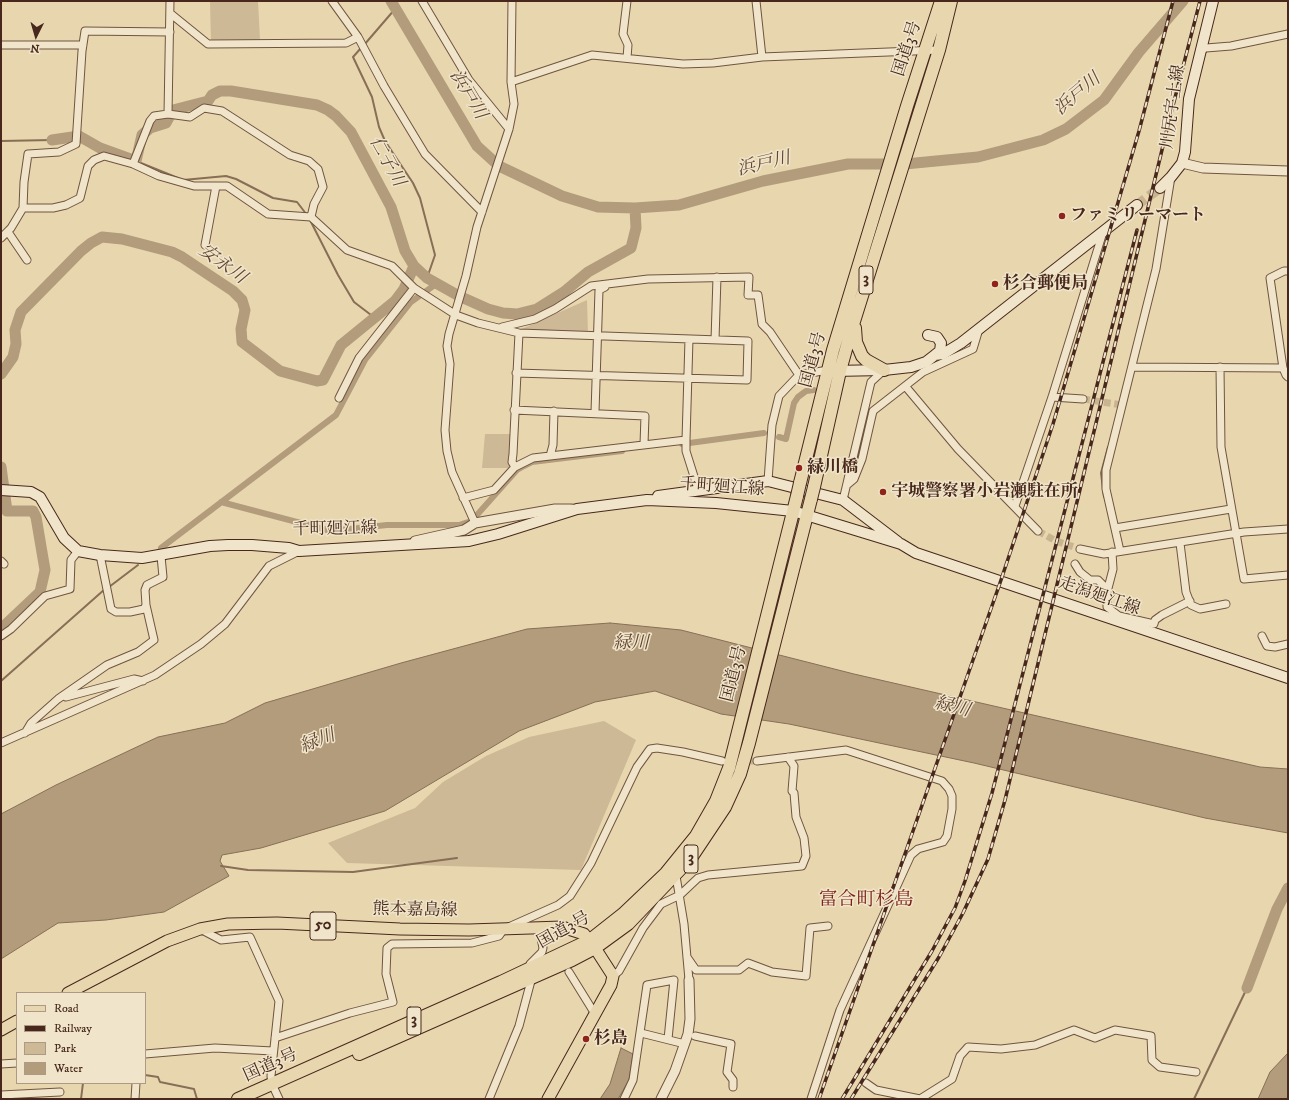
<!DOCTYPE html>
<html>
<head>
<meta charset="utf-8">
<style>
	body { margin:0 }
	#map { position:relative; width:1289px; height:1100px; overflow:hidden; background:#e8d7ae; font-family:"IM FELL DW Pica",serif }
	canvas { display:block }
	.frame { position:absolute; inset:0; border:2px solid #48281c; pointer-events:none }
	.legend { position:absolute; left:16px; top:992px; width:130px; height:92px; box-sizing:border-box; background:#f0e5ca; border:1px solid #ad9984; margin:0; padding:5px 7px; list-style:none; font-size:12px; color:#48281c }
	.legend li { display:flex; align-items:center; gap:8px; height:20px }
	.legend b { width:20px; border:1px solid #ad9984 }
	.north { position:absolute; left:16px; top:16px; width:40px; height:40px; -webkit-text-stroke:3px #f0e5ca; paint-order:stroke; rotate:185deg; font-size:11px; font-weight:700; line-height:16px; text-align:center; color:#48281c }
	.north::after { content:''; display:block; margin:auto; width:14px; height:18px; background:#48281c; clip-path:polygon(50% 0,100% 100%,50% 72%,0 100%) }
</style>
</head>
<body>
<div id="map">
<canvas width="1289" height="1100"></canvas>
<div class="frame"></div>
<ul class="legend">
<li><b style="height:5px;background:#e8d7ae"></b>Road</li>
<li><b style="height:5px;background:#48281c"></b>Railway</li>
<li><b style="height:11px;background:#cdb995"></b>Park</li>
<li><b style="height:11px;background:#b29c7c"></b>Water</li>
</ul>
<div class="north">N</div>
</div>
<script>
const c = document.querySelector('canvas').getContext('2d');
c.lineJoin = 'round';
function paint(path, color) {
  c.fillStyle = color;
  c.fill(path, 'evenodd');
}
function toPath(rows) {
  const path = new Path2D();
  for (const r of rows) {
    path.moveTo(r[0], r[1]);
    for (let i = 2; i < r.length; i += 2) path.lineTo(r[i], r[i + 1]);
  }
  return path;
}
function trace(path, color, width, dash) {
  c.strokeStyle = color;
  c.lineWidth = width;
  c.lineCap = dash ? 'butt' : 'round';
  c.setLineDash(dash || []);
  c.stroke(path);
}
function write(font, color, halo, rows, align = 'center') {
  c.font = font + ' "IM FELL DW Pica","Noto Serif JP",serif';
  c.lineWidth = 3;
  c.setLineDash([]);
  c.textBaseline = 'middle';
  c.strokeStyle = halo;
  c.fillStyle = color;
  for (const [text, x, y, turn = 0] of rows) {
    c.save();
    c.translate(x, y);
    c.rotate((+turn || 0) * Math.PI / 180);
    c.textAlign = isNaN(turn) ? turn : align;
    if (halo) c.strokeText(text, 0, 0);
    c.fillText(text, 0, 0);
    c.restore();
  }
}
paint(toPath([
	[210,1,258,1,260,40,211,42],
	[587,300,588,334,517,331],
	[485,434,511,434,509,468,482,468],
	[604,721,636,740,581,870,347,863,328,843,415,808,443,782,486,756,529,737]
]), '#cdb995');
const water = toPath([
	[610,623,681,630,854,674,1260,767,1288,769,1288,833,1205,818,974,763,789,724,721,714,655,691,595,702,519,731,385,811,261,848,222,855,220,861,229,876,164,912,106,920,58,923,1,959,1,814,56,785,158,737,225,723,265,703,401,663,527,629,610,623],
	[621,1048,633,1054,629,1080,618,1099,600,1099,610,1084,621,1048],
	[1288,1053,1288,1099,1258,1099,1270,1072,1288,1053]
]);
paint(water, '#b29c7c');
trace(water, '#886e56', 1);
trace(toPath([
	[364,45,395,9],
	[361,48,353,57,372,97,379,127,385,141,413,183,420,198,435,255,427,278],
	[1,141,52,140],
	[136,161,183,180,226,176,236,179,273,198,297,202,307,215],
	[309,218,338,275,354,302,375,318],
	[1104,497,1101,473,1108,447],
	[109,587,138,565],
	[1,681,105,589],
	[221,866,248,870,353,872,457,858],
	[145,1075,158,1077,160,1082,194,1089,197,1099],
	[81,1099,83,1083],
	[1194,1099,1247,988]
]), '#886e56', 2);
trace(toPath([
	[779,437,786,439,794,403,798,397,806,391,814,390],
	[682,444,764,433],
	[221,502,331,531,387,525,459,525,468,522],
	[476,516,517,470,524,466,532,462,622,451],
	[161,548,336,415,365,360,411,302,436,284]
]), '#b29c7c', 6);
trace(toPath([
	[391,1,477,146,499,166,562,196,598,207,635,208,679,205,763,181,848,164,905,164,978,157,1043,140,1066,129,1104,100,1139,52,1183,1],
	[52,140,79,136,100,148,136,161,142,135,150,128,166,123,173,110,208,101,212,95,220,91,231,91,317,105,328,110,336,116,351,132,391,207,405,251,414,266,427,278,459,296,488,309,503,313,517,314,537,309,564,292,588,272,631,248,636,228,635,208],
	[1,374,13,357,16,344,15,330,21,312,81,251,91,243,102,237,122,239,172,252,182,257,233,291,242,300,245,310,241,329,242,342,280,371,317,381,323,380,341,345,395,301,404,289,414,266],
	[1,467,7,511,33,511,36,517,45,570,40,592,1,629],
	[1247,988,1277,909,1288,888]
]), '#b29c7c', 11);
trace(toPath([
	[1083,399,1122,405],
	[1038,531,1056,541,1080,549],
	[727,761,757,761]
]), '#c8b491', 7, [7, 3.5]);
trace(toPath([
	[1137,205,1160,188]
]), '#c8b491', 10, [10, 5]);
const minor = toPath([
	[332,1,358,37,384,86,425,154,482,212],
	[422,1,469,80,509,129],
	[756,1,762,57],
	[171,14,208,44,346,43,358,37],
	[1,45,83,45],
	[1200,50,1206,48,1231,46,1288,34],
	[627,58,628,45,623,34,627,1],
	[511,82,592,55,683,64,713,63,762,57,939,50],
	[168,114,170,1],
	[133,164,150,121,154,116,168,114,190,117,204,108,222,111,290,155,309,161,318,169,323,187,314,204,311,217],
	[23,208,53,208,66,205,80,198,88,166,94,160,104,156,133,164,159,176,194,186,227,186,268,214,311,217,347,250,392,266,414,288,456,315,478,323,519,333,748,341,747,380,516,373],
	[8,232,27,260],
	[1,238,11,228,23,208,24,182,28,154,59,152,76,144,82,51,85,31,170,32],
	[205,245,216,186],
	[1288,271,1284,271,1270,278,1283,368,1286,375,1288,377],
	[502,327,535,319,555,309,591,286,648,279,749,277,748,295,758,295,762,324,770,332,799,375],
	[689,339,686,440,686,451,698,489],
	[715,340,717,277],
	[1132,367,1283,368],
	[1220,367,1221,447,1244,579,1288,575],
	[906,387,958,449,1038,531],
	[1052,397,1083,399],
	[339,398,359,358,414,288],
	[514,410,645,416,644,444],
	[595,412,599,290,605,287],
	[550,456,553,445,554,411],
	[515,467,512,462,513,454,519,333],
	[768,481,772,425,779,396,799,375,828,370],
	[848,484,854,479,862,459,873,411,923,372,973,349,979,329],
	[463,498,494,490,515,467,533,458,686,440],
	[843,500,871,382,884,370],
	[1015,506,1052,397,1103,232],
	[475,523,452,472,447,451,445,430,450,364,447,346,449,334,466,276,477,227,509,129,514,104,511,82,512,1],
	[1115,528,1231,509],
	[1180,543,1186,592,1191,605,1200,609,1226,604],
	[1080,549,1104,554,1244,532,1288,529],
	[1120,551,1106,489,1106,470,1156,269,1171,177],
	[100,555,111,609,116,612,130,612,144,609,146,605,145,590,147,585,163,577,161,556],
	[1,561,4,564],
	[1075,564,1080,572,1090,580,1098,580,1104,586,1107,592,1107,607,1119,616,1121,622],
	[1107,592,1113,569,1112,552],
	[1119,616,1154,624,1155,620,1162,615,1190,601],
	[1,636,11,629,45,596,70,589,71,560,78,551],
	[1262,636,1267,646,1275,647,1288,644],
	[66,697,134,679,143,681],
	[25,733,31,723,58,699,107,665,138,652,154,640,146,605],
	[1,743,155,675,201,644,225,624,269,566,299,551],
	[757,761,846,750,942,781,949,789,952,796,952,809,947,836,943,842,918,849,911,855,840,1010,811,1099],
	[676,876,684,924,689,980],
	[200,929,221,940,250,937,279,1001,271,1076,272,1084,279,1099],
	[687,957,696,970,739,970,748,963,772,972,806,976,810,928,828,926],
	[530,967,530,964,542,952,543,948,540,933,535,927],
	[569,972,595,1014],
	[613,976,619,971,643,928,661,904,680,895,698,878,708,875,802,866,806,856,804,838,796,817,794,793,792,791,794,766,788,757],
	[641,1033,685,1044],
	[695,1036,731,1044,727,1072,733,1080,733,1087],
	[275,1038,350,1013,393,1002,386,974,387,948,392,944,472,943,499,936,504,929,558,905,570,896,591,863,637,767,650,749,657,748,683,752,722,761],
	[145,1054,215,1048,273,1051],
	[1,1064,17,1063],
	[866,1083,876,1090,920,1099,952,1079,960,1056,968,1047,1001,1049,1035,1045,1074,1030,1095,1038,1115,1030,1151,1036,1152,1060,1160,1067,1196,1072],
	[1,1095,60,1092],
	[135,1099,136,1083],
	[489,1099,519,1026,532,977],
	[624,1099,633,1080,647,985,674,980,668,1039]
]);
const tertiary = toPath([
	[1182,163,1203,168,1288,171],
	[415,541,464,530,475,523,555,509,572,509],
	[661,1099,675,1071,688,1034,690,1019,689,980]
]);
const secondary = toPath([
	[1160,188,1171,177,1182,163,1185,152,1189,99,1213,1],
	[928,335,937,337,941,343,940,351,935,355],
	[833,371,884,370,911,367,926,362,935,355,943,354,961,343,1137,205],
	[1,490,31,492,40,497,64,538,78,551,100,555,142,558,210,546,228,545,252,545,289,548,299,551,469,541,498,534,577,509,647,500,716,503,793,511,901,544,916,553,1288,678],
	[658,496,768,481,843,500,898,542]
]);
const primary = toPath([
	[68,993,167,941,200,929,228,924,277,923,400,929,469,930,562,927,584,934,595,948,613,976,611,985,548,1099],
	[1,1030,17,1021]
]);
const trunk = toPath([
	[855,328,856,342,862,356,866,360,884,370],
	[800,483,833,350,907,106,941,1],
	[814,487,840,371,851,331,939,50,951,1],
	[359,1054,572,960,595,948,628,924,691,858,725,807,740,774,749,743,811,499],
	[238,1099,501,982,590,940,623,914,666,873,696,836,716,801,729,768,797,496]
]);
trace(minor, '#705440', 9);
trace(tertiary, '#705440', 11);
trace(secondary, '#48281c', 12);
trace(primary, '#48281c', 13);
trace(trunk, '#48281c', 14);
trace(minor, '#f0e5ca', 7);
trace(tertiary, '#f0e5ca', 9);
trace(secondary, '#f0e5ca', 10);
trace(primary, '#e8d7ae', 11);
trace(trunk, '#e8d7ae', 12);
const rail = toPath([
	[819,1099,1000,583,1053,424,1139,131,1173,1],
	[842,1099,932,951,955,908,965,881,992,793,1137,230],
	[851,1099,939,957,963,913,988,859,1005,800,1168,125,1200,1]
]);
trace(rail, '#48281c', 3.5);
trace(rail, '#f0e5ca', 2, [6]);
const trunkBridge = toPath([
	[797,496,800,483],
	[811,499,814,487]
]);
trace(trunkBridge, '#48281c', 14, []);
trace(trunkBridge, '#e8d7ae', 12);
for (const [x, y, r, color] of [
	[1062,216,4,"#8f2418"],
	[995,284,4,"#8f2418"],
	[799,468,4,"#8f2418"],
	[883,492,4,"#8f2418"],
	[586,1039,4,"#8f2418"]
]) {
  const dot = new Path2D();
  dot.arc(x, y, r, 0, 2 * Math.PI);
  c.fillStyle = color;
  c.fill(dot);
  trace(dot, '#f0e5ca', 1.5);
}
for (const [x, y, w] of [
	[866,280,14],
	[691,859,14],
	[323,926,26],
	[414,1021,14]
]) {
  const box = new Path2D();
  box.roundRect(x - w / 2, y - 14, w, 28, 3);
  c.fillStyle = '#f0e5ca';
  c.fill(box);
  trace(box, '#48281c', 1);
}
write('bold 16px', '#48281c', null, [
	["3",866,280],
	["3",691,859],
	["50",323,926],
	["3",414,1021]
]);
write('17px', '#48281c', '#f0e5ca', [
	["国道3号",908,49,-72],
	["川尻宇土線",1174,107,-82],
	["国道3号",814,360,-75],
	["千町廻江線",722,488,4],
	["千町廻江線",335,530,-1],
	["走潟廻江線",1099,597,19],
	["国道3号",735,674,-76],
	["熊本嘉島線",415,911,1],
	["国道3号",564,931,-29],
	["国道3号",271,1066,-24]
]);
write('bold 17px', '#48281c', '#f0e5ca', [
	["ファミリーマート",1070,216],
	["杉合郵便局",1003,284],
	["緑川橋",807,468],
	["宇城警察署小岩瀬駐在所",891,492],
	["杉島",594,1039]
], 'left');
write('italic 18px', '#624534', '#f0e5ca', [
	["浜戸川",467,95,59],
	["浜戸川",1078,95,-40],
	["仁子川",386,162,61],
	["浜戸川",764,165,-13],
	["安永川",222,265,36],
	["緑川",631,644],
	["緑川",952,708,14],
	["緑川",318,742,-21]
]);
write('19px', '#7a1f14', '#f0e5ca', [
	["富合町杉島",866,901]
]);
</script>
</body>
</html>
